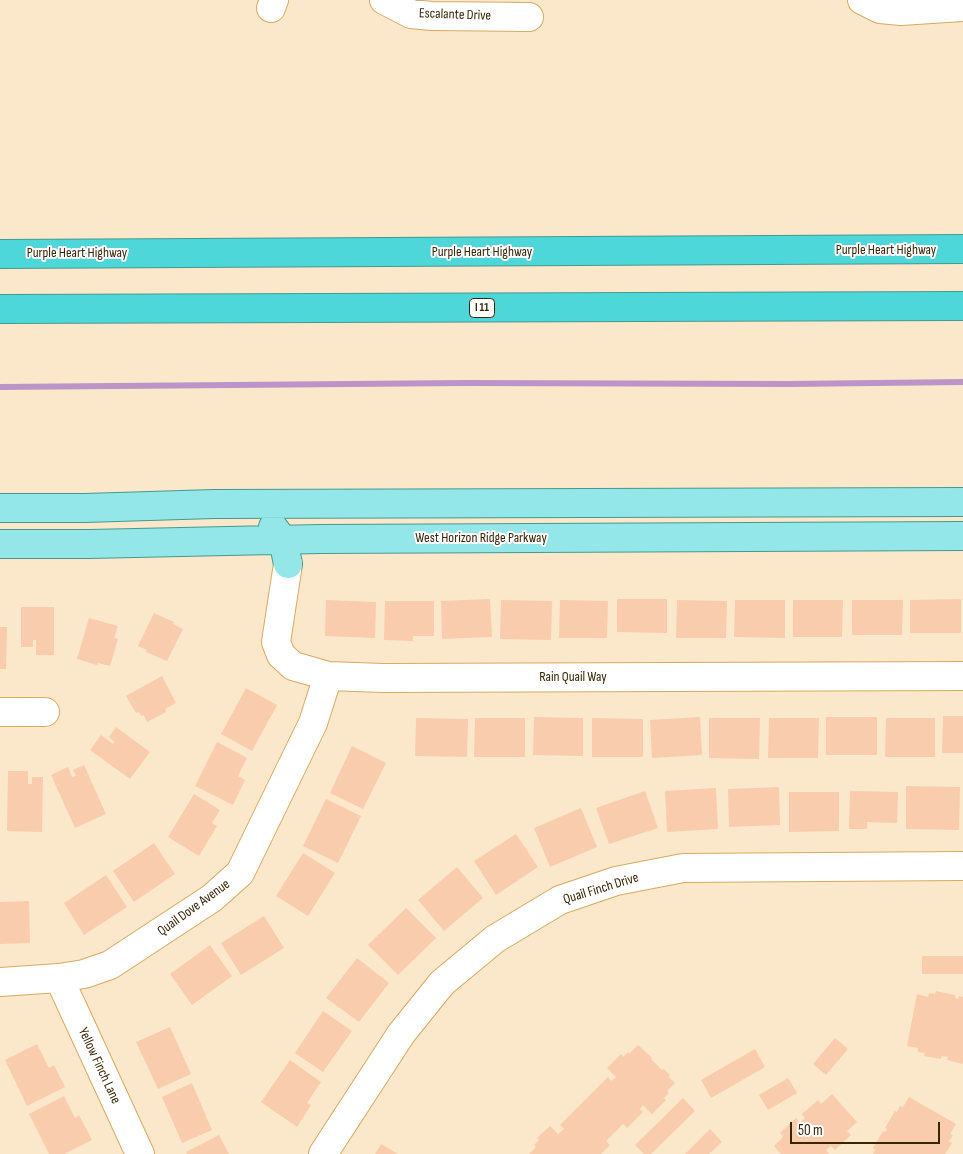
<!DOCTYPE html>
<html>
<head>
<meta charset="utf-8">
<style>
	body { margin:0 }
	#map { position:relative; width:963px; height:1154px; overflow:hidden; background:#fbe8cb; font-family:"Sofia Sans Condensed",sans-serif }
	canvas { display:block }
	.scale { position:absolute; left:790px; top:1122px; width:150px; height:22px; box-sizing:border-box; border:2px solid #372504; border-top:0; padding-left:6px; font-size:15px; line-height:18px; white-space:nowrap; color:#372504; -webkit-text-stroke:4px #fff; paint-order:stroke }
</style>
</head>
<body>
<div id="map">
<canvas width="963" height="1154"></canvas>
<div class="scale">50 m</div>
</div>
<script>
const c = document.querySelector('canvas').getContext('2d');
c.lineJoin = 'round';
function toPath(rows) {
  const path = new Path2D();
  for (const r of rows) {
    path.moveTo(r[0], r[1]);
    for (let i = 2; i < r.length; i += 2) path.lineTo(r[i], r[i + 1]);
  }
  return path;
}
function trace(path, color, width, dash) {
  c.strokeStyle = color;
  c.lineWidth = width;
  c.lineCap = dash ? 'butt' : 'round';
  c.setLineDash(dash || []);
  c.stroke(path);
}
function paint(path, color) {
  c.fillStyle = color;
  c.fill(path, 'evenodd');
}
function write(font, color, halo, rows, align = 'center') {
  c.font = font + ' "Sofia Sans Condensed",sans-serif';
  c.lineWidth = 4;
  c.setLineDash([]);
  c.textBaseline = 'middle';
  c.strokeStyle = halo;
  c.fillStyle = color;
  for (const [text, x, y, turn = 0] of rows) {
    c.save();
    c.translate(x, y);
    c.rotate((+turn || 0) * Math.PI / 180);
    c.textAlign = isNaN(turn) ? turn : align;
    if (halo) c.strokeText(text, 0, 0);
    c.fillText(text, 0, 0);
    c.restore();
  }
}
trace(toPath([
	[0,387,465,383,789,384,963,382]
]), '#bb94c8', 6);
paint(toPath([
	[490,599,492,637,442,639,441,601],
	[617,599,667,599,667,633,617,632],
	[961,599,961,633,910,633,910,600],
	[326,600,376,602,375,638,325,636],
	[501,600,552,601,551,640,500,639],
	[560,600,608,601,607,638,559,638],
	[677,600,727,601,726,638,676,638],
	[735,600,785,600,785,638,734,637],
	[793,600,843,600,842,637,793,637],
	[852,600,903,600,902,635,852,635],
	[385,601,434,601,434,636,413,636,413,641,384,640],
	[21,607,54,607,54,655,36,655,36,640,33,640,33,647,21,647],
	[154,613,174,622,173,624,183,629,167,661,146,652,147,650,138,646],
	[89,618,118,626,114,638,118,639,110,666,98,663,97,665,77,659],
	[0,627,7,627,6,669,0,669],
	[162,676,176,703,165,709,166,712,147,722,144,715,141,716,139,712,136,713,126,696],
	[246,688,277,705,252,751,221,734],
	[943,716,963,716,963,753,942,753],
	[534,717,583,718,583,756,533,755],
	[700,717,702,755,652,758,650,720],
	[826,717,877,717,877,755,826,755],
	[416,718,468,719,467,757,415,756],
	[475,718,525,718,525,757,474,757],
	[592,718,643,719,643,757,592,757],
	[709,718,760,718,759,759,709,758],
	[769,718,819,718,818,758,768,758],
	[886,718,935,718,935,757,885,757],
	[116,727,150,752,130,779,90,750,101,735,113,744,115,742,109,737],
	[217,742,247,758,238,776,245,780,233,805,195,786],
	[352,746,386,763,363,809,330,793],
	[84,765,106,814,75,828,51,775,68,767,72,777,76,776,73,770],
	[8,771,28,771,28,784,32,784,32,777,43,777,42,832,7,831],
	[906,786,960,787,959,830,906,829],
	[779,787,780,825,729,827,728,789],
	[716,788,718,829,667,832,665,791],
	[645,791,658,828,609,844,596,808],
	[850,791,898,792,897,823,867,822,867,829,849,829],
	[789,792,839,792,839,831,789,832],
	[194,794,220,810,212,823,217,826,199,856,168,837],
	[326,799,361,816,338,863,303,846],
	[581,808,597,847,550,867,534,828],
	[516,834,538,867,496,895,474,861],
	[154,843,175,874,134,902,113,871],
	[303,853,335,873,308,916,276,896],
	[457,867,483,898,444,931,418,900],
	[106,875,127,907,84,935,64,903],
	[29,901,30,943,0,944,0,902],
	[406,908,436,938,398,975,368,945],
	[264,916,284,948,241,975,221,943],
	[210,945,232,976,192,1005,170,974],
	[922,956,963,956,963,974,922,974],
	[357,958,389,983,359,1022,326,998],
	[936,991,955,995,955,998,958,999,959,996,963,997,963,1064,947,1060,948,1057,942,1056,941,1059,924,1056,925,1053,918,1052,918,1048,907,1046,917,994,928,997,929,993,935,994],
	[323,1011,352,1031,323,1072,295,1053],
	[170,1027,191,1074,158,1089,136,1042],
	[835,1038,848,1049,826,1075,813,1064],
	[37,1044,49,1068,54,1065,65,1087,27,1106,5,1060],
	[638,1045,652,1058,651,1059,662,1070,664,1069,670,1075,669,1077,675,1083,667,1091,669,1093,664,1098,666,1100,652,1114,643,1105,640,1109,643,1112,627,1128,623,1124,606,1141,610,1145,601,1154,529,1154,536,1147,534,1145,539,1140,537,1138,550,1126,558,1134,564,1129,560,1125,608,1077,611,1081,616,1077,607,1068,621,1054,623,1057,628,1052,629,1054],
	[755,1049,765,1067,711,1098,701,1080],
	[290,1060,321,1082,307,1103,311,1105,297,1127,261,1102],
	[788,1078,797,1093,768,1110,759,1095],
	[192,1083,212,1130,182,1143,162,1097],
	[832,1094,857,1122,847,1131,851,1135,835,1150,831,1146,826,1150,829,1154,781,1154,774,1146,783,1137,780,1133,796,1118,800,1123,805,1118,802,1114,818,1100,821,1104],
	[64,1096,75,1118,79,1115,92,1140,64,1154,49,1154,29,1114],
	[909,1097,956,1124,950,1134,953,1135,949,1141,952,1143,945,1154,873,1154,875,1150,873,1148,883,1131,885,1132,887,1129,885,1128,895,1111,897,1112,900,1106,903,1107],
	[683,1098,695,1111,651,1154,644,1154,635,1145],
	[710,1129,722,1142,709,1154,685,1154],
	[219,1135,229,1154,187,1154,186,1152],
	[381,1144,398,1154,375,1154]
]), '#f8ccad');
const minor = toPath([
	[384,0,411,14,432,16,529,17],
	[862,0,880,9,901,11,963,7],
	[271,8,274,0],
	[288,564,276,642,281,655,293,666,328,676,383,678,963,676],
	[0,712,45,712],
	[59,978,140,1154],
	[0,982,59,978,84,974,110,965,212,898,240,873,313,723,328,676],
	[323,1154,401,1034,442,983,495,939,560,900,616,881,683,868,963,866]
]);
const major = toPath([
	[0,508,85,508,214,504,963,502],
	[273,527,283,540,288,564],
	[0,544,89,544,320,539,963,536]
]);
const highway = toPath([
	[0,254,963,249],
	[0,309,963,306]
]);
trace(minor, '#d8a95e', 30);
trace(major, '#45998e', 30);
trace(highway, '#45998e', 30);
trace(minor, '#fff', 28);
trace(major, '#94e7e8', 28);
trace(highway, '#4dd7d9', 28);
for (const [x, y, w] of [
	[482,308,25]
]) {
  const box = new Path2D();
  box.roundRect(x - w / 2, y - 9.5, w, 19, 4);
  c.fillStyle = '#fff';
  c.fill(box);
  trace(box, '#372504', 1);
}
write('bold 12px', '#372504', null, [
	["I 11",482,308]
]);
write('14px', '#372504', '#fff', [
	["Escalante Drive",455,15,2],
	["Purple Heart Highway",886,250],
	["Purple Heart Highway",482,252],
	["Purple Heart Highway",77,253],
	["West Horizon Ridge Parkway",481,538],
	["Rain Quail Way",573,677],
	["Quail Finch Drive",601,889,-17],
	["Quail Dove Avenue",194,908,-36],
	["Yellow Finch Lane",99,1066,65]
]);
</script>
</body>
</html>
